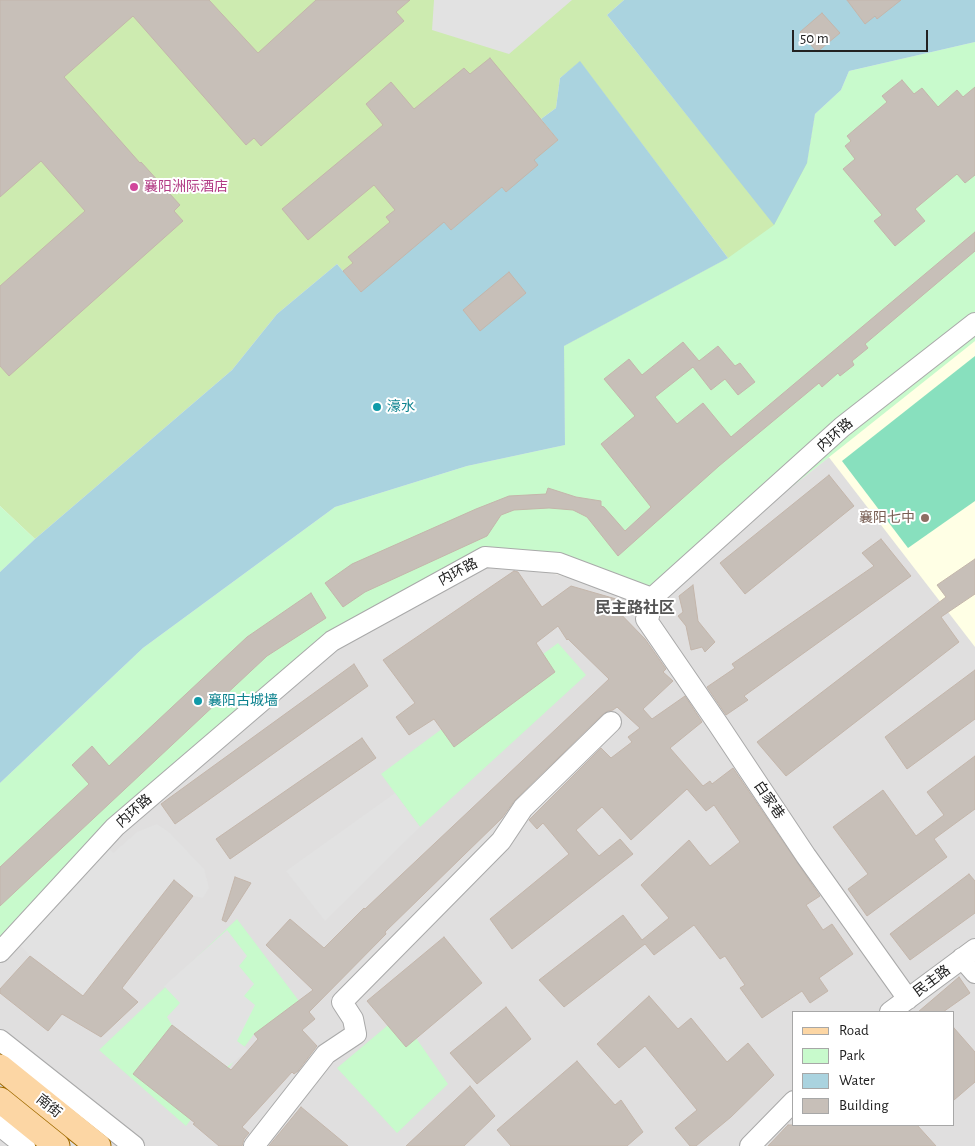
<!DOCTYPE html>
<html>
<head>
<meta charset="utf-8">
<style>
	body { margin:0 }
	#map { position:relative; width:975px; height:1146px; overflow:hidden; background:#f2efe9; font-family:"Alegreya Sans",sans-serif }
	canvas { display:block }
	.legend { position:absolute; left:792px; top:1011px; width:162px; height:115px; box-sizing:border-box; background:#fff; border:1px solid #a7a7a7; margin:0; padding:6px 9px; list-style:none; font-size:15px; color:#222 }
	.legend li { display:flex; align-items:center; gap:10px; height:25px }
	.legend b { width:25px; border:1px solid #a7a7a7 }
	.scale { position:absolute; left:792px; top:30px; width:136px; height:22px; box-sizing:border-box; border:2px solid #222; border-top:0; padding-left:6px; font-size:15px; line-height:18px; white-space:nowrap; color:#222; -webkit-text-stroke:4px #fff; paint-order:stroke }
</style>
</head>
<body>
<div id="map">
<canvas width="975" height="1146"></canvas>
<ul class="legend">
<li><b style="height:6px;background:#fcd6a4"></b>Road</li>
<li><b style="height:14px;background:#c8facc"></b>Park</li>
<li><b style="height:14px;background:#aad3df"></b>Water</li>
<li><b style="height:14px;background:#c7bfb8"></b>Building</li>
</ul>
<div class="scale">50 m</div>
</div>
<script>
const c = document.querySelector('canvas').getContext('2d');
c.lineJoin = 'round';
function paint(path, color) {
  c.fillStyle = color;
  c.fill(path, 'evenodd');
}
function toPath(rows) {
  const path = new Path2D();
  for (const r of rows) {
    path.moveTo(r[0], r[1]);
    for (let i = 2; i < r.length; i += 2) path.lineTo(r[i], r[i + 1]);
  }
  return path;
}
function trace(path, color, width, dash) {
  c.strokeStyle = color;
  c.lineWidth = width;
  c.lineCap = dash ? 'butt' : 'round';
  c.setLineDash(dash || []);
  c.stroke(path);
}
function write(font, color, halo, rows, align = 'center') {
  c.font = font + ' "Alegreya Sans","Noto Sans SC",sans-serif';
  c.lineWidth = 4;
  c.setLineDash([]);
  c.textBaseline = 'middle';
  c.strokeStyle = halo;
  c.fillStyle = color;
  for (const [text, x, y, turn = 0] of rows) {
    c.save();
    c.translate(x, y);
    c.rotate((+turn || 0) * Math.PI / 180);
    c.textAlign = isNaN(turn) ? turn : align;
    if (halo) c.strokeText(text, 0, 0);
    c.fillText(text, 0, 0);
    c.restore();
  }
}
paint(toPath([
	[975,341,975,1146,0,1146,0,952,115,827,332,641,485,557,652,598],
	[794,1012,954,1012,954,1125,794,1125]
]), '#e0dfdf');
paint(toPath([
	[975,323,975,647,821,447]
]), '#ffffe5');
paint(toPath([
	[0,0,624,0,607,15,698,129,807,163,815,114,975,42,565,444,564,346,728,258,580,62,560,78,556,108,541,119,558,140,506,192,502,187,451,230,440,217,361,292,337,264,277,314,232,370,35,539,0,506]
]), '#cdebb0');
paint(toPath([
	[975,42,975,341,652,598,559,563,485,557,332,641,115,827,0,952,0,783,143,648,335,507,467,466,565,445,564,346,728,258,774,225,807,163,815,114,841,90,849,71],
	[0,506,35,539,0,572],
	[558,643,586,675,420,827,381,774],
	[237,919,299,1001,254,1034,186,1126,99,1050],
	[400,1015,448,1084,397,1133,337,1068]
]), '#c8facc');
paint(toPath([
	[975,356,975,501,908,548,842,461]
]), '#88e0be');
paint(toPath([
	[434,0,572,0,509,54,432,30],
	[395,793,420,827,325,921,286,871],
	[157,824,170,833,204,869,209,888,203,898,193,896,174,880,83,996,30,956,13,938,103,840,113,853,137,832],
	[227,930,247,956,239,966,254,984,244,996,255,1005,237,1041,249,1050,227,1067,172,1025,167,1017,180,1003,164,986]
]), '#e2e2e2');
paint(toPath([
	[624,0,975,0,975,42,849,71,841,90,815,114,807,163,774,225,607,15],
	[580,61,728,258,564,346,565,445,467,466,335,507,143,648,0,783,0,572,35,539,232,370,277,314,337,264,360,291,439,216,451,229,502,187,506,191,534,160,558,140,541,119,556,108,560,78]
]), '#aad3df');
const building = toPath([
	[0,0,209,0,258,53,316,0,410,0,396,12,404,21,261,146,254,138,246,145,133,16,64,77,140,163,141,162,180,205,174,211,183,221,9,376,0,366,0,286,85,211,41,161,0,197,0,0],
	[847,0,901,0,877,19,875,16,865,24,847,0],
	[822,13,840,33,817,52,800,32,822,13],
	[490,58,558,140,534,160,538,165,506,192,502,187,451,230,444,222,361,292,343,271,353,263,348,257,390,222,386,217,395,210,374,185,308,240,282,209,383,125,366,104,391,82,414,109,464,68,470,74,490,58],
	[902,80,914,94,922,88,938,107,957,90,963,97,975,87,975,175,965,183,957,174,915,209,925,221,895,246,874,221,882,215,843,169,855,159,845,146,851,141,847,136,887,102,882,96,902,80],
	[975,232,975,251,865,344,868,348,852,361,854,365,840,376,838,373,822,387,819,383,719,466,618,556,587,517,573,510,549,508,514,510,501,515,487,536,365,592,343,607,325,583,352,564,476,509,509,496,546,494,548,488,576,497,601,501,601,506,604,507,625,531,651,507,601,444,635,416,604,379,629,359,642,375,683,342,699,361,718,346,735,366,740,363,755,382,738,395,725,379,711,390,693,367,655,397,677,424,703,403,731,437,975,232],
	[509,272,526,293,480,331,463,310,509,272],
	[829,475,854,506,745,594,720,563,829,475],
	[881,539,911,576,744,696,748,700,726,715,707,687,735,668,732,664,874,566,862,553,881,539],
	[975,559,975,594,941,617,959,642,786,776,757,742,946,597,937,585,975,559],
	[514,571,518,572,542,607,571,586,616,599,610,603,645,639,666,669,663,672,673,681,643,709,652,719,685,696,702,722,670,748,703,786,710,781,712,784,733,768,820,896,806,905,823,930,832,924,853,954,819,978,828,991,810,1003,802,991,762,1018,740,988,745,985,725,956,720,959,694,925,654,955,645,944,564,1007,539,980,623,915,642,940,669,918,641,885,689,840,710,866,740,842,714,805,706,811,687,789,631,840,602,807,576,830,599,856,620,839,633,854,512,949,490,919,569,854,543,823,537,829,529,820,601,748,611,758,632,742,628,737,640,728,617,707,613,710,608,711,603,714,515,800,502,818,385,932,386,934,309,1012,315,1019,302,1030,317,1046,298,1071,294,1074,292,1072,242,1127,249,1133,244,1139,242,1146,219,1146,193,1124,195,1123,133,1074,172,1025,231,1070,258,1039,254,1034,313,990,266,945,290,919,324,948,364,908,365,909,609,679,568,639,567,640,558,626,536,643,555,672,454,747,434,719,409,735,396,717,415,703,383,660,514,571],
	[693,585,698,621,715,642,705,652,702,647,691,650,686,626,678,616,683,612,679,596,693,585],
	[311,593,326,618,267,656,0,906,0,867,89,784,72,765,92,746,109,766,247,637,311,593],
	[354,664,368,686,175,824,161,804,354,664],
	[975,670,975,719,907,769,885,737,975,670],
	[362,738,376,758,230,859,216,839,362,738],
	[975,756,975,809,934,839,947,857,867,916,848,889,868,874,833,827,883,790,916,836,944,815,927,792,975,756],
	[969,874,975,881,975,913,910,960,890,934,969,874],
	[235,877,251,883,226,922,222,920,235,877],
	[174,880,193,896,122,988,138,1002,101,1037,62,1014,48,1031,0,993,0,989,30,956,83,996,174,880],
	[444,937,482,983,406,1047,367,1001,444,937],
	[959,977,970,993,943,1012,918,1012,959,977],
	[649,996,678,1029,691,1018,727,1062,748,1043,774,1075,731,1117,696,1146,690,1146,675,1128,697,1110,645,1046,619,1068,597,1044,649,996],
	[506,1007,531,1039,477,1084,450,1053,506,1007],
	[954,1028,975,1052,975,1082,954,1100,954,1028],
	[577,1061,615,1105,621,1100,643,1132,627,1146,511,1146,497,1130,577,1061],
	[470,1086,495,1116,464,1146,406,1146,470,1086],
	[301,1107,348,1146,269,1146,301,1107],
	[788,1125,917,1125,936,1146,768,1146,788,1125]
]);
paint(building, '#c7bfb8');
trace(building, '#c4b6ab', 1);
const minor = toPath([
	[652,598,649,616,646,619,718,724,806,856,908,999],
	[0,952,115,827,332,641,485,557,559,563,652,598,842,427,975,323],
	[962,958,975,973],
	[890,1012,975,949],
	[0,1040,134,1146],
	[0,1126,25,1146],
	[254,1146,326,1054,356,1034,353,1019,342,1002,501,841,523,808,611,722],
	[750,1146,794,1101]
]);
const major = toPath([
	[0,1067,98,1146],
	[0,1100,57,1146]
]);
trace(minor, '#a9a9a9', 22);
trace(major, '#a06b00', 27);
trace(minor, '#fff', 20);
trace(major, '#fcd6a4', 25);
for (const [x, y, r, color] of [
	[134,187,5,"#d1479c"],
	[377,407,5,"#0f9aa8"],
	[925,518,5,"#8d6e63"],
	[198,701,5,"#0f9aa8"]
]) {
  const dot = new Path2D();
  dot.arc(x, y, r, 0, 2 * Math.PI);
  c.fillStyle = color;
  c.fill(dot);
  trace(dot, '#fff', 2);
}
write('14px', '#b23c85', '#fff', [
	["襄阳洲际酒店",144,187]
], 'left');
write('14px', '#0d838f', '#fff', [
	["濠水",387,407],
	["襄阳古城墙",208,701]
], 'left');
write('14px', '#222', '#fff', [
	["内环路",835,435,-41],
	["内环路",458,572,-28],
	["白家巷",769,800,56],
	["内环路",134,811,-41],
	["民主路",932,981,-37],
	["南街",49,1106,39]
]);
write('14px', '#785e54', '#fff', [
	["襄阳七中",915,518]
], 'right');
write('bold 16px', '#555', '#fff', [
	["民主路社区",635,608]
]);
</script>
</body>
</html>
